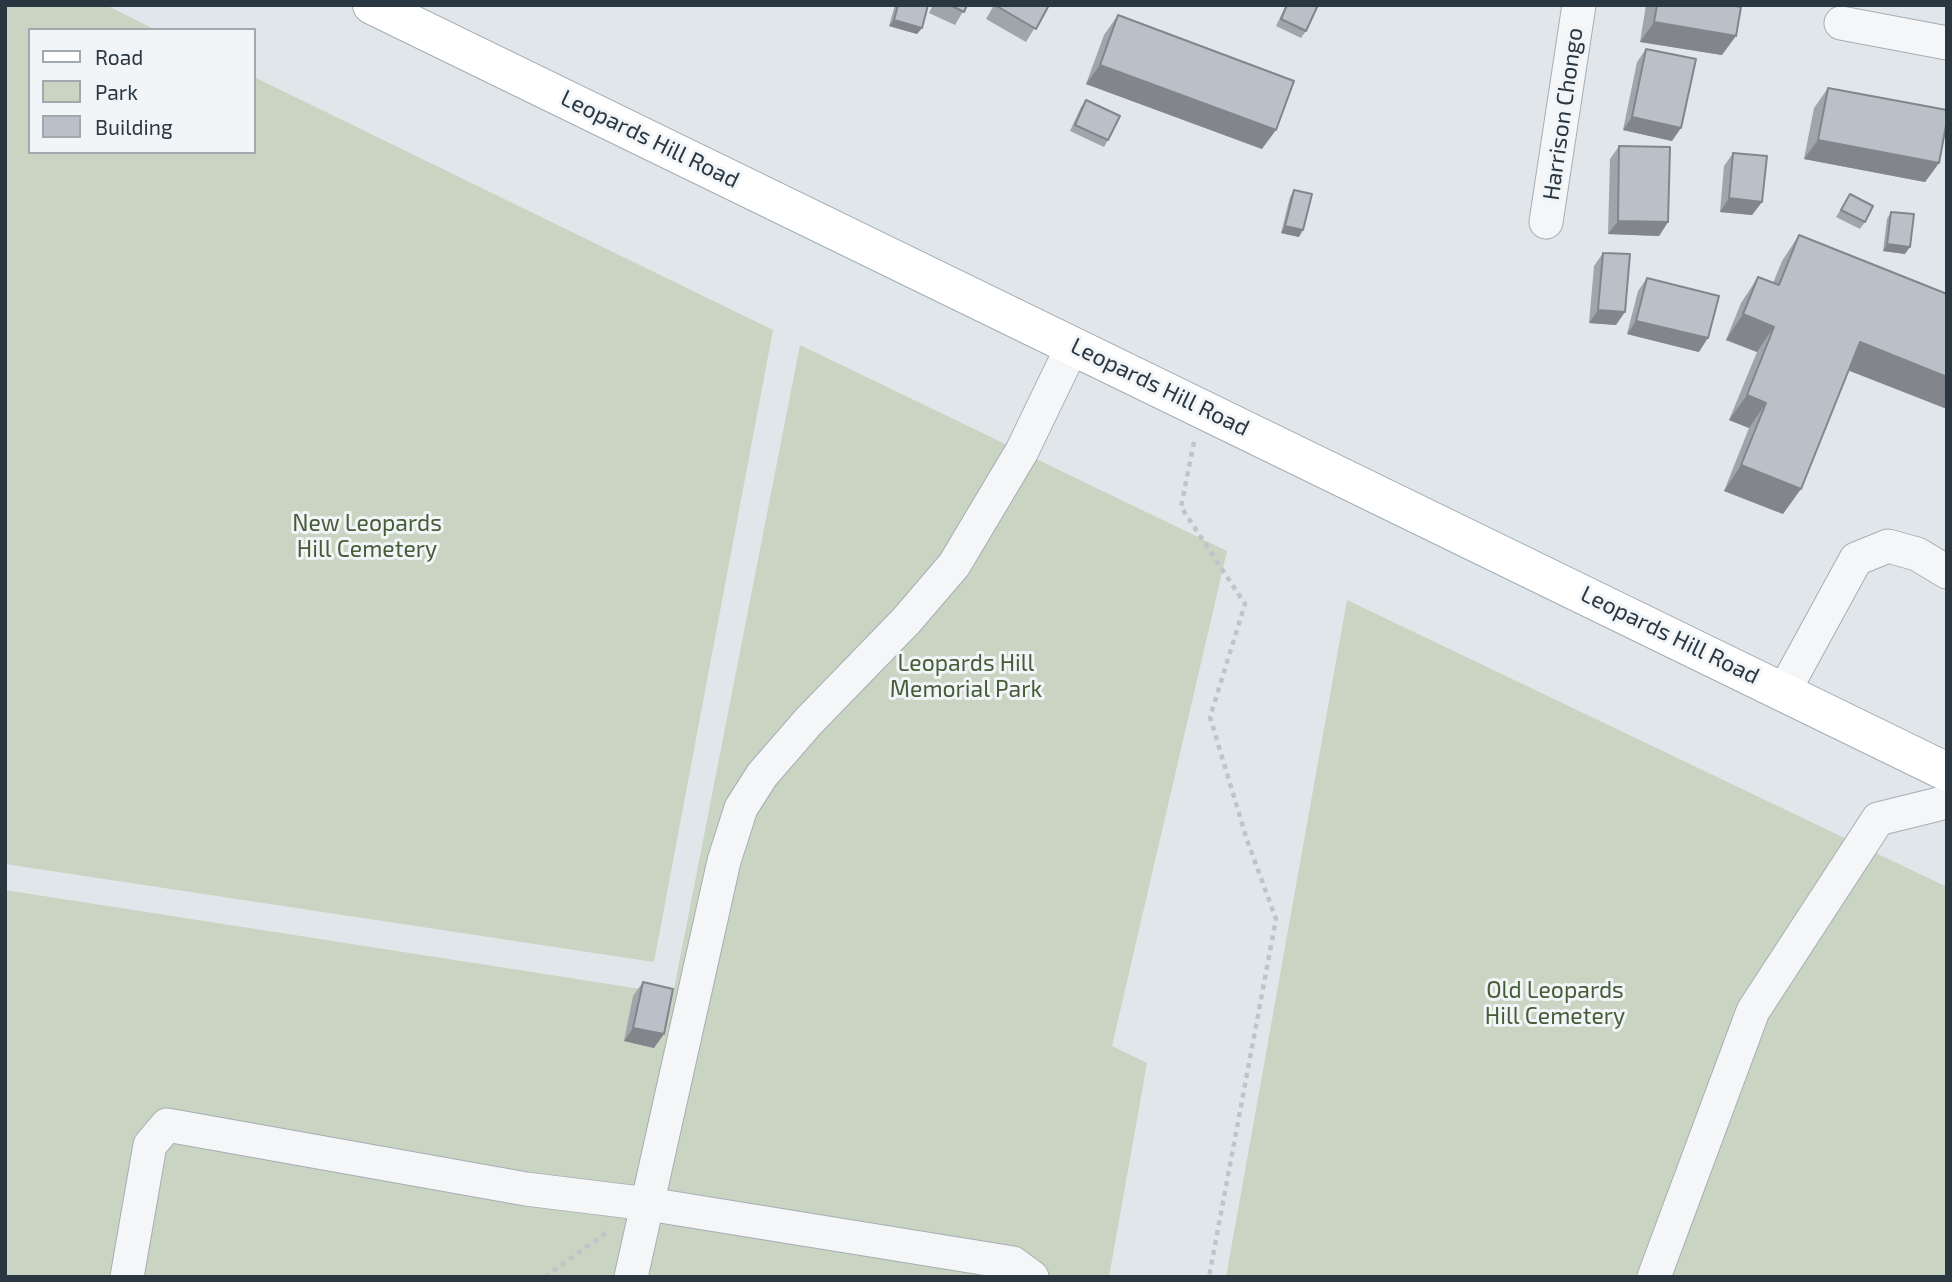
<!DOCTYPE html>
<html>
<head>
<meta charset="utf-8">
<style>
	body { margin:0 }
	#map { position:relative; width:1952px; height:1282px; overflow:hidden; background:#e1e6ea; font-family:"Exo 2",sans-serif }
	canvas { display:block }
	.frame { position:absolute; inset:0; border:7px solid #2a3741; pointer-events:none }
	.legend { position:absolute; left:28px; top:28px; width:228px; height:126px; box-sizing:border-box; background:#f1f5f7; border:2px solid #a1a9ae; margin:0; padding:9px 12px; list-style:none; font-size:21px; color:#2a3741 }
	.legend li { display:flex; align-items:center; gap:14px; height:35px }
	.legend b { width:35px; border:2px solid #a1a9ae }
</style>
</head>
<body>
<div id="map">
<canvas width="1952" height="1282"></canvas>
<div class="frame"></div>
<ul class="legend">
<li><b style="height:9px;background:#fff"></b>Road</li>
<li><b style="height:19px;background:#cad4c3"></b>Park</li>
<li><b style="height:19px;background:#b9c0c7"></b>Building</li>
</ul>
</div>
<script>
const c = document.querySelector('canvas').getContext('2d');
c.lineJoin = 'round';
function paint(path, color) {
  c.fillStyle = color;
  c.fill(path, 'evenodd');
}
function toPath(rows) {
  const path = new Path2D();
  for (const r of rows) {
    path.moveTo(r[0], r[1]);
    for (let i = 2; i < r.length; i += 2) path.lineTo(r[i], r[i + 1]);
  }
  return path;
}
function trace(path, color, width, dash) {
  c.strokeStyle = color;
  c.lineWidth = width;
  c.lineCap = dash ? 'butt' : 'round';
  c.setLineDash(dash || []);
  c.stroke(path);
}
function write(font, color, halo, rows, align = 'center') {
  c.font = font + ' "Exo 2",sans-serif';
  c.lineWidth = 6;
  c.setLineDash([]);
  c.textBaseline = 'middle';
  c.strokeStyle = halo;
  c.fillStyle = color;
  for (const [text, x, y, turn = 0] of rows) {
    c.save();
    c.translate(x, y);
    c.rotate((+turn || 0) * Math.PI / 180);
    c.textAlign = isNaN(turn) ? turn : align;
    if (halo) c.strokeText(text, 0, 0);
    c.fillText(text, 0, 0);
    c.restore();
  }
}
paint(toPath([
	[5,5,106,5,156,30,30,30,30,152,254,152,254,77,773,330,654,962,5,864],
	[800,345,1227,551,1112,1046,1147,1063,1109,1277,5,1277,5,890,673,994],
	[1347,600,1947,887,1947,1277,1226,1277]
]), '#cad4c3');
const minor = toPath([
	[1841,23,1947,43],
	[1546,222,1579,5],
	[1784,691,1856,559,1888,546,1917,554,1947,572],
	[127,1277,150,1145,167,1125,526,1189,648,1204,1013,1263,1032,1277],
	[631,1277,724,861,741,808,762,775,808,722,906,621,954,565,1022,451,1073,345],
	[1654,1277,1753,1011,1878,819,1947,802]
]);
const major = toPath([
	[372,5,1947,772]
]);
trace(minor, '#a6aeb4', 35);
trace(major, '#a1adb5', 40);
trace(toPath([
	[1194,442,1181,507,1245,604,1210,717,1247,840,1276,919,1209,1277],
	[545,1277,607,1232]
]), '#bfc4c8', 4.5, [5, 5]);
trace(minor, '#f4f6f8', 33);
trace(major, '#fff', 38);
paint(toPath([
	[895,5,928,5,922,28,917,34,889,26],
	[933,5,967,5,955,25,929,13],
	[994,5,1049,5,1026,42,986,19],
	[1286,5,1318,5,1306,31,1301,38,1276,26],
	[1646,5,1730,5,1722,55,1640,42],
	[1118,15,1262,149,1086,84,1104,35],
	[1646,49,1672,141,1623,130,1637,62],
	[1828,88,1939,163,1925,182,1804,159,1814,108],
	[1086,100,1108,140,1104,147,1070,131,1081,107],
	[1619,146,1668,222,1659,236,1608,234,1610,159],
	[1733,153,1762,202,1752,215,1720,212,1724,166],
	[1294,190,1299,237,1281,233,1290,197],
	[1850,194,1865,222,1860,229,1836,217],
	[1891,212,1905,254,1883,251,1887,219],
	[1799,235,1947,294,1947,409,1849,370,1783,514,1724,491,1749,428,1729,420,1757,352,1726,340,1741,303,1758,277,1773,283,1782,261],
	[1603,253,1616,325,1589,323,1594,266],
	[1647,278,1699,352,1627,334,1638,291],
	[643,982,654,1048,624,1041,633,996]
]), '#9fa5ab');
paint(toPath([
	[894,20,922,28,917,34,889,26],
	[1654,22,1736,36,1722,55,1640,42],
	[1100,65,1276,130,1262,149,1086,84],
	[1632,117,1681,128,1672,141,1623,130],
	[1818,140,1939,163,1925,182,1804,159],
	[1729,198,1762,202,1752,215,1720,212],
	[1618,221,1668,222,1659,236,1608,234],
	[1285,226,1303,230,1299,237,1281,233],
	[1887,244,1910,247,1905,254,1883,251],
	[1598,310,1625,312,1616,325,1589,323],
	[1743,314,1774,327,1757,352,1726,340],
	[1636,321,1708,338,1699,352,1627,334],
	[1860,342,1947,377,1947,409,1842,368],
	[1747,395,1766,403,1749,428,1729,420],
	[1741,465,1801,489,1783,514,1724,491],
	[633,1028,664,1034,654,1048,624,1041]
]), '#82868b');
const building = toPath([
	[898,5,928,5,922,28,894,20,898,5],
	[950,5,967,5,964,12,950,5],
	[995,5,1049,5,1036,29,995,5],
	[1287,5,1318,5,1306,31,1281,19,1287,5],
	[1657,5,1730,5,1741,7,1736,36,1654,22,1657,5],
	[1118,15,1294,81,1276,130,1100,65,1118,15],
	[1646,49,1696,59,1681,128,1632,117,1646,49],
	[1828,88,1947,110,1947,120,1939,163,1818,140,1828,88],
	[1086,100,1120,116,1108,140,1075,125,1086,100],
	[1619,146,1670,147,1668,222,1618,221,1619,146],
	[1733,153,1767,156,1762,202,1729,198,1733,153],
	[1294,190,1312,194,1303,230,1285,226,1294,190],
	[1850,194,1873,206,1865,222,1841,210,1850,194],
	[1891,212,1914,214,1910,247,1887,244,1891,212],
	[1799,235,1947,294,1947,377,1860,342,1801,489,1741,465,1766,403,1747,395,1774,327,1743,314,1758,277,1779,285,1799,235],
	[1603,253,1630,254,1625,312,1598,310,1603,253],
	[1647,278,1719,296,1708,338,1636,321,1647,278],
	[643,982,673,989,664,1034,633,1028,643,982]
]);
paint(building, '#b9c0c7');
trace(building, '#82868b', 2);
write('23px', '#2a3741', '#f1f5f7', [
	["Harrison Chongo",1563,114,-82],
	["Leopards Hill Road",650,139,26],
	["Leopards Hill Road",1160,387,26],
	["Leopards Hill Road",1670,635,26]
]);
write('23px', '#455d37', '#f1f5f7', [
	["New Leopards",367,523],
	["Hill Cemetery",367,549],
	["Leopards Hill",966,663],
	["Memorial Park",966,689],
	["Old Leopards",1555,990],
	["Hill Cemetery",1555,1016]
]);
</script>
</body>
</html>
